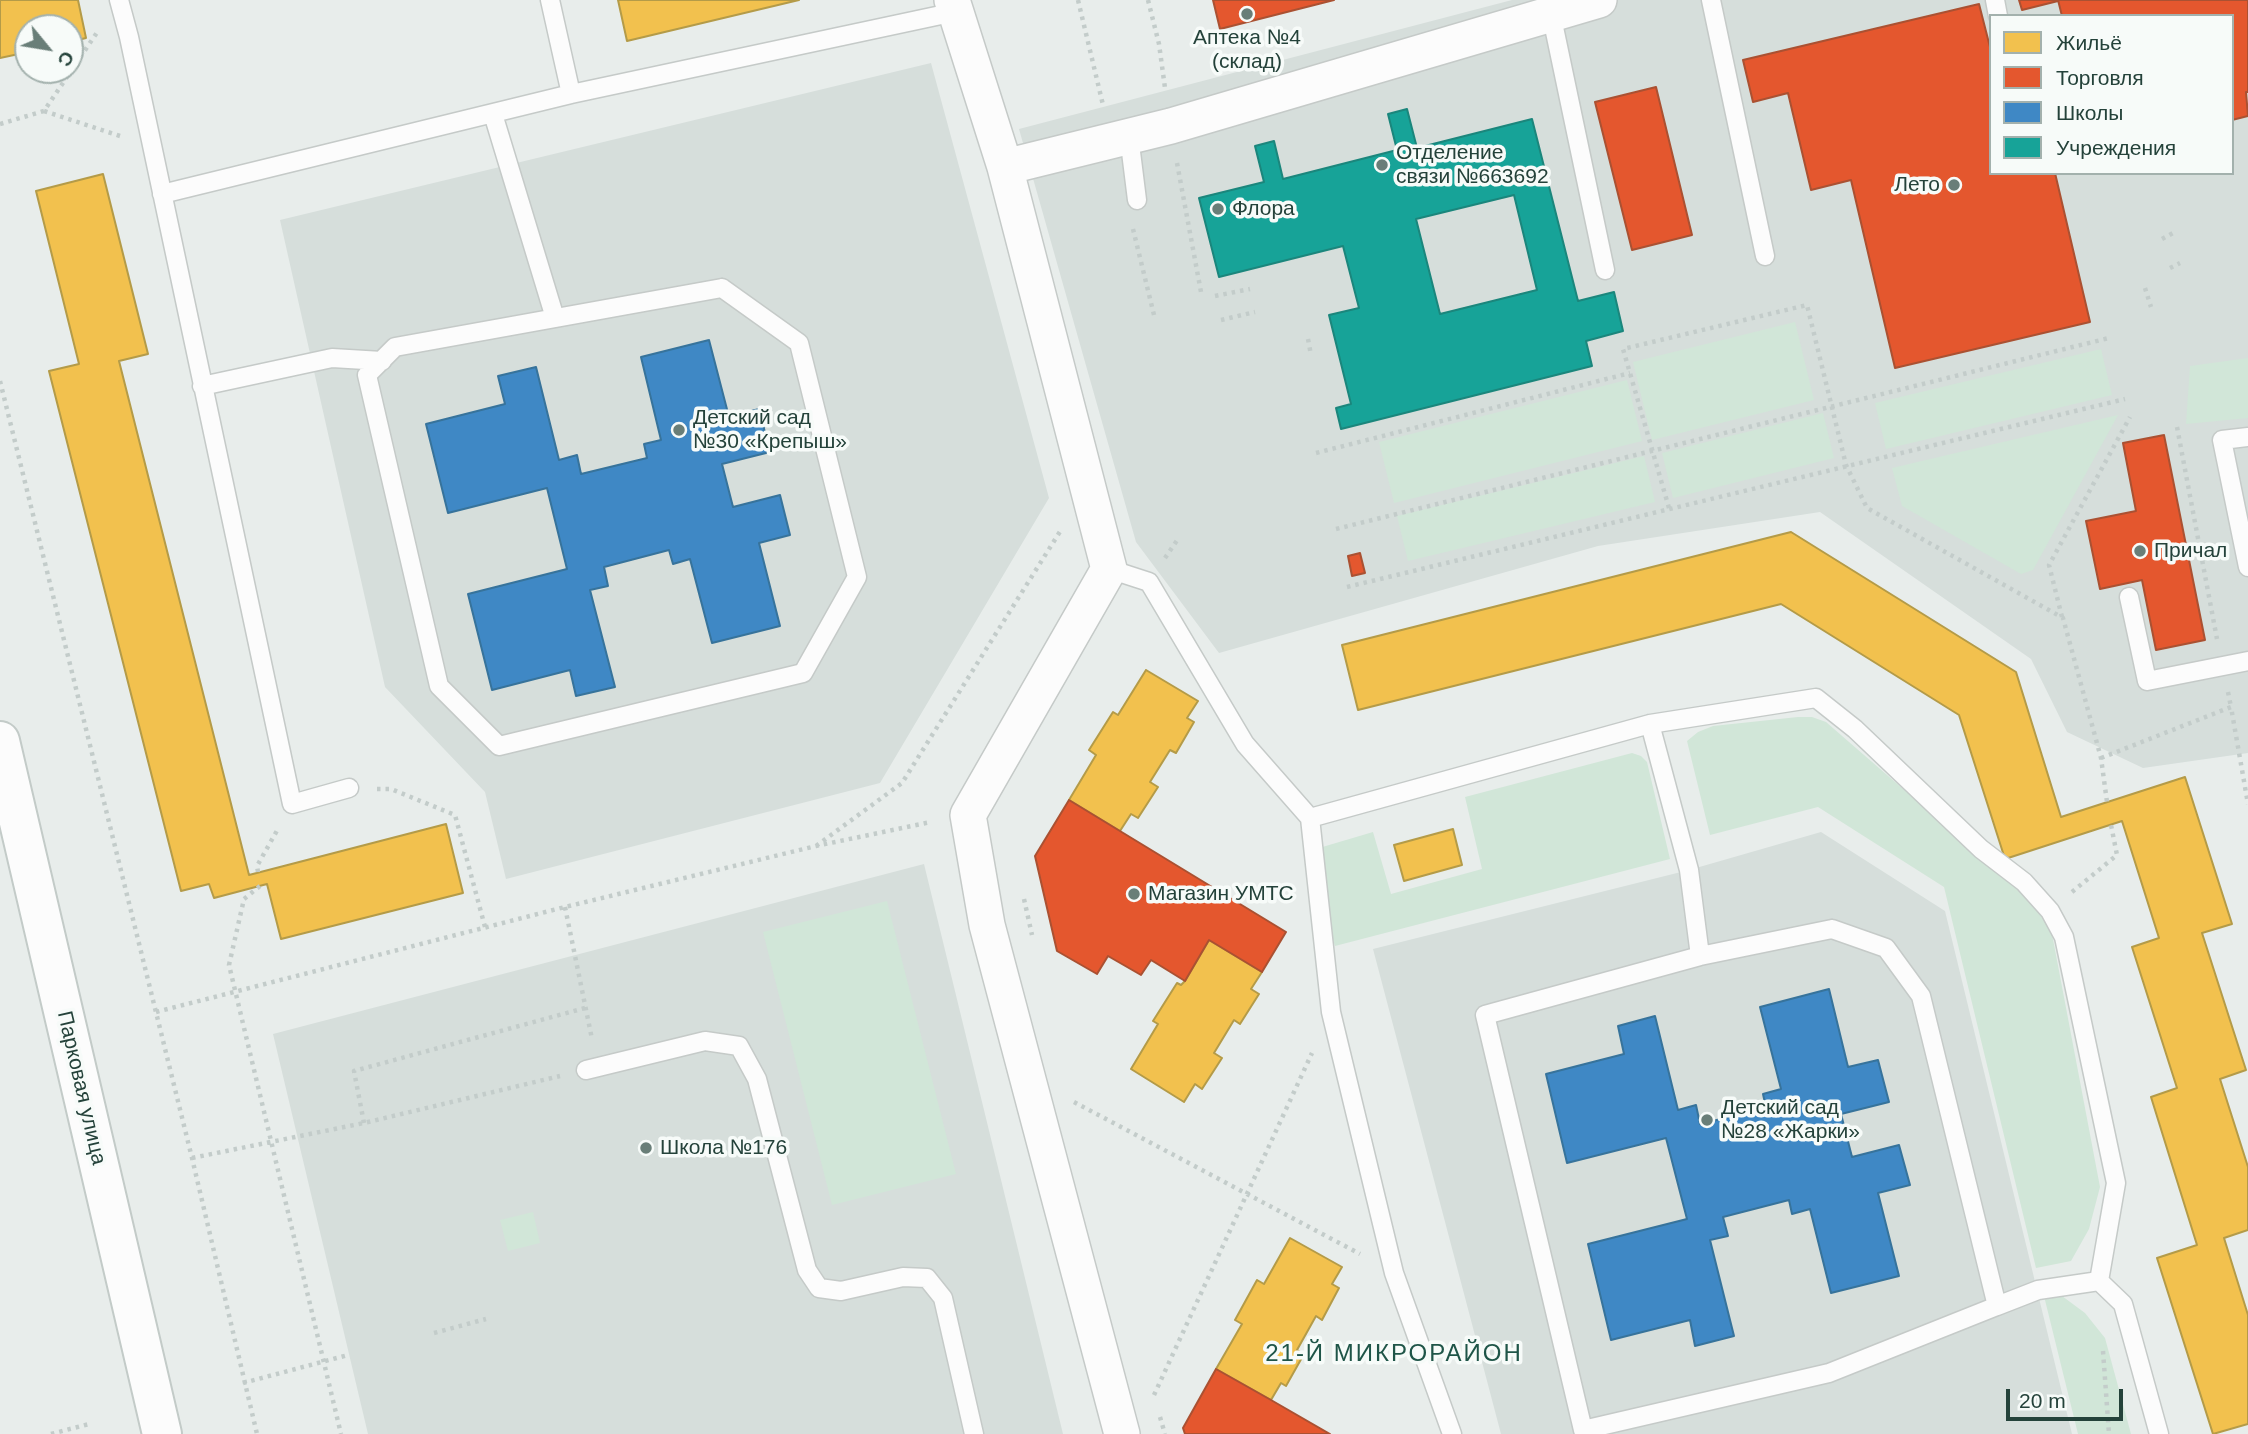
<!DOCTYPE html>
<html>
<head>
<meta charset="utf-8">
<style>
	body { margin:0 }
	#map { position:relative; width:2248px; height:1434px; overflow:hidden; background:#e8edeb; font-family:Arial,sans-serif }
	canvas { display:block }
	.legend { position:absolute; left:1989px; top:14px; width:245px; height:161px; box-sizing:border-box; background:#f7fbf9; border:2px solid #a3b1ad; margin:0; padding:9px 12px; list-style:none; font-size:21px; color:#24423a }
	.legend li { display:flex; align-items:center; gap:14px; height:35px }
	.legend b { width:35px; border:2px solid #a3b1ad }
	.north { position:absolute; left:14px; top:14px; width:70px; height:70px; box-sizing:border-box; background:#f7fbf9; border:2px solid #a3b1ad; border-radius:50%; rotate:120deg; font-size:19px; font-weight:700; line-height:28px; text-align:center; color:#24423a }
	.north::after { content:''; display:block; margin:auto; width:24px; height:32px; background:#697e78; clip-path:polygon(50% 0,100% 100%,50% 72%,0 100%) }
	.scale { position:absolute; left:2006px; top:1389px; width:117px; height:32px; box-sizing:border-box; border:4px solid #24423a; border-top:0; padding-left:9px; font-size:21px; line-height:24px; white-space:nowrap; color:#24423a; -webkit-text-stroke:5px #f7fbf9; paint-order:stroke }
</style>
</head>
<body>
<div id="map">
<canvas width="2248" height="1434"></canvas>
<ul class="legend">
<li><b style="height:19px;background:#f2c14e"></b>Жильё</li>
<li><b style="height:19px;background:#e4572e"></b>Торговля</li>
<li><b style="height:19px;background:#3f88c5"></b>Школы</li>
<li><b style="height:19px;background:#17a398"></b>Учреждения</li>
</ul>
<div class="north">С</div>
<div class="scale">20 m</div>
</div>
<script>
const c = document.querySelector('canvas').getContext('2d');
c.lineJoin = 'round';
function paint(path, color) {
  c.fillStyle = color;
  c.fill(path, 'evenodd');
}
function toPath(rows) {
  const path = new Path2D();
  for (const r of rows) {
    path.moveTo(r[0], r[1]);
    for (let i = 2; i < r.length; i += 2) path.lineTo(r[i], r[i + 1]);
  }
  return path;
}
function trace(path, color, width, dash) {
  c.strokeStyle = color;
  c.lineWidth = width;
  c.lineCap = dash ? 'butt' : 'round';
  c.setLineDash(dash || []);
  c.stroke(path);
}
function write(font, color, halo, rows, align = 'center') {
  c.font = font + ' Arial,sans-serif';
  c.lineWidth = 7;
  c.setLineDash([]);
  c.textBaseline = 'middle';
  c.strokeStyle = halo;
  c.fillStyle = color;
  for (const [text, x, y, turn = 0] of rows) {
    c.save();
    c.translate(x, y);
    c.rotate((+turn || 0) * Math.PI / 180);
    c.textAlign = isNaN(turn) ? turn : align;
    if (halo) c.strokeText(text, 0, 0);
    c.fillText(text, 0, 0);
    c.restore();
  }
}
paint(toPath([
	[1512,0,2248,0,2248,753,2143,768,2067,732,2031,659,1820,512,1598,546,1219,653,1136,542,1019,129],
	[1991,16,2232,16,2232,173,1991,173],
	[931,63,1049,498,880,783,506,879,485,792,385,687,280,220],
	[1821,832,1945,911,2072,1434,1501,1434,1373,949,1689,870],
	[924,864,1063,1434,368,1434,273,1034]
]), '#d6dedb');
paint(toPath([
	[1795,322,1814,400,1652,440,1633,362],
	[2101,349,2112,395,1886,449,1875,403],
	[2248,358,2248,418,2186,424,2190,366],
	[1627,380,1642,441,1394,503,1379,442],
	[1823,413,1834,458,1673,498,1662,453],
	[2118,415,2033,570,2021,574,1902,506,1892,468],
	[1644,456,1655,502,1408,561,1397,516],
	[1798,717,1812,717,1826,722,2031,900,2052,934,2100,1187,2089,1229,2071,1261,2036,1268,1944,887,1818,807,1710,835,1687,741,1698,732,1713,726],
	[1632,753,1641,756,1647,762,1670,859,1335,946,1320,899,1319,848,1373,832,1391,894,1482,869,1465,797],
	[887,901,956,1174,832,1205,763,932],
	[533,1212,540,1243,508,1251,500,1220],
	[2055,1294,2062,1296,2085,1313,2105,1338,2131,1434,2078,1434,2044,1296]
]), '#d1e6d8');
const homes = toPath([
	[0,0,78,0,86,38,70,42,70,28,28,28,28,52,0,58,0,0],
	[618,0,799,0,627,41,618,0],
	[103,174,148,354,119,361,249,875,446,824,463,893,281,939,267,884,214,898,209,884,181,891,49,371,79,364,36,191,103,174],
	[1791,532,2016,672,2061,817,2185,777,2232,924,2202,933,2246,1070,2220,1079,2248,1167,2248,1230,2224,1238,2248,1315,2248,1424,2213,1434,2157,1258,2197,1245,2151,1097,2177,1088,2132,947,2159,938,2122,821,2005,859,1959,715,1781,604,1358,710,1342,645,1791,532],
	[1146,670,1198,701,1187,718,1194,722,1176,753,1170,750,1150,782,1158,787,1138,818,1131,814,1120,831,1069,800,1096,755,1089,750,1113,712,1118,715,1146,670],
	[1453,829,1462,865,1404,881,1394,845,1453,829],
	[1209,940,1262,972,1251,989,1259,994,1240,1024,1234,1020,1214,1053,1222,1058,1202,1089,1195,1084,1184,1102,1131,1069,1158,1024,1153,1021,1177,983,1181,985,1185,981,1209,940],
	[1290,1238,1342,1267,1332,1284,1339,1288,1322,1320,1316,1316,1297,1350,1304,1354,1286,1386,1281,1383,1271,1400,1216,1369,1242,1324,1235,1320,1257,1280,1264,1284,1290,1238]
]);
paint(homes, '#f2c14e');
trace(homes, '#b49b48', 2);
const shops = toPath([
	[1213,0,1334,0,1220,29,1213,0],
	[2019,0,2058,0,2058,1,2022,10,2019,0],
	[2248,0,2248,92,2246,92,2248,116,2232,120,2232,16,2062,16,2058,0,2248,0],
	[1979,4,1991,51,1991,173,2055,173,2090,322,1895,368,1851,180,1811,190,1788,93,1753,102,1743,60,1979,4],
	[1656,87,1692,235,1632,250,1595,102,1656,87],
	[2164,435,2205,640,2156,650,2142,580,2100,589,2086,521,2136,511,2123,443,2164,435],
	[1360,553,1365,573,1352,576,1348,556,1360,553],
	[1069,800,1286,932,1262,972,1209,940,1185,981,1151,960,1141,975,1108,956,1097,974,1057,951,1035,856,1069,800],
	[1216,1369,1271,1400,1330,1434,1185,1434,1183,1428,1216,1369]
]);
paint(shops, '#e4572e');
trace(shops, '#aa5132', 2);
const schools = toPath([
	[709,340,729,417,759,409,770,452,722,464,733,507,780,495,790,535,759,543,780,626,712,643,690,559,673,564,669,550,604,567,608,586,590,590,615,687,576,696,570,670,492,690,468,594,567,569,547,488,448,513,426,424,505,404,498,376,536,367,559,460,577,455,581,474,647,458,644,444,661,440,641,357,709,340],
	[1829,989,1848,1067,1878,1060,1889,1102,1841,1114,1852,1157,1899,1145,1910,1185,1878,1193,1899,1276,1831,1293,1810,1209,1792,1214,1789,1200,1723,1217,1728,1236,1710,1240,1734,1336,1695,1346,1690,1320,1611,1340,1588,1244,1687,1219,1666,1138,1567,1163,1546,1074,1624,1054,1618,1026,1655,1016,1678,1110,1696,1105,1700,1124,1766,1108,1763,1094,1781,1089,1760,1007,1829,989]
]);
paint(schools, '#3f88c5');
trace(schools, '#37739b', 2);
const public = toPath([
	[1407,109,1417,148,1532,119,1578,301,1614,292,1623,331,1586,341,1592,366,1341,429,1336,408,1351,404,1329,315,1359,308,1343,246,1219,277,1199,198,1264,182,1255,146,1274,141,1283,179,1397,150,1388,114,1407,109],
	[1514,195,1537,290,1440,314,1416,219,1514,195]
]);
paint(public, '#17a398');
trace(public, '#1b867c', 2);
const lane = toPath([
	[119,0,129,37,292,804,349,788],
	[550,0,571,94],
	[1711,0,1765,256],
	[1995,0,1998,16],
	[1551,13,1605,270],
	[493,114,555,318],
	[1129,136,1137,200],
	[162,194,571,94,955,12],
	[722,288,799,343,857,577,803,673,499,746,439,686,367,375,395,347,722,288],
	[202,386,332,358,382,361],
	[2248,437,2222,440,2248,567],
	[1109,569,1149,582,1245,744,1310,818,1331,1012,1394,1273,1452,1434],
	[2129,597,2147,681,2248,661],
	[1650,724,1689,870,1700,956],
	[1310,818,1650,724,1816,698,1855,729,1981,849,2024,882,2050,911,2064,937,2116,1183,2099,1281,2123,1304,2159,1434],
	[1832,929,1886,948,1921,996,1997,1306,1829,1373,1583,1430,1485,1015,1700,956,1832,929],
	[586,1070,705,1041,739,1046,757,1079,807,1270,819,1288,841,1291,903,1277,927,1278,943,1298,974,1434],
	[1997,1306,2038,1290,2099,1281]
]);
const street = toPath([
	[952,0,1005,167,1109,569,968,815,987,925,1122,1434],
	[1005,167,1171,126,1599,0]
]);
const secondary = toPath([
	[0,741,162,1434]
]);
trace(lane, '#c5cac8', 21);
trace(street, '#c5cac8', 38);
trace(secondary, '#c3cbc8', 42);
trace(toPath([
	[1078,0,1103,105],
	[1148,0,1159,44,1165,88],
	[44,111,120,136],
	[0,124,44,111,98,31],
	[1177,163,1201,292],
	[1133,229,1154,315],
	[2162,239,2173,233],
	[2170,268,2180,263],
	[2145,288,2151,307],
	[1215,296,1250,289],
	[1221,320,1255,312],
	[1308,339,1311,355],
	[0,381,192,1158,257,1434],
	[2177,427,2217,639],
	[1316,453,1630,373],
	[1669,508,1623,349,1807,305,1846,465,1867,508,2063,618,2101,758,2107,802],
	[1336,529,2109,338],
	[1165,558,1178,539],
	[1347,587,2125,399],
	[2062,617,2049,565,2130,417],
	[2228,692,2231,707],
	[2101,758,2231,707,2248,804],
	[377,789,391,789,455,815,485,927],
	[816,846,902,783,1061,530],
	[258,872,257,866,279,827],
	[260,886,244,899,229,965,341,1434],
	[2072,892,2117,855,2111,825],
	[1024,899,1032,935],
	[565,907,592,1039],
	[156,1012,565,907,816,846,931,822],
	[1074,1102,1360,1254],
	[364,1123,354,1071,585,1008],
	[192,1158,364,1123,560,1076],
	[434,1333,486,1319],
	[2103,1351,2109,1434],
	[243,1383,348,1355],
	[1154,1395,1312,1053],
	[1160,1417,1165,1434],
	[51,1434,89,1424]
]), '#c3ccca', 4.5, [3.5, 5]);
trace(lane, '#fcfcfc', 18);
trace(street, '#fcfcfc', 35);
trace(secondary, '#fcfcfc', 38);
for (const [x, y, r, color] of [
	[1247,14,7,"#697e78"],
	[1382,165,7,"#697e78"],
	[1954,185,7,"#697e78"],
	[1218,209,7,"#697e78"],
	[679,430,7,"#697e78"],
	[2140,551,7,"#697e78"],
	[1134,894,7,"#697e78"],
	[1707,1120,7,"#697e78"],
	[646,1148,7,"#697e78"]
]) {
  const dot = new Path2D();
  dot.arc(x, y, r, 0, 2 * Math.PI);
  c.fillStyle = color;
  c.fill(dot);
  trace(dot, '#f7fbf9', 2.5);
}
write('21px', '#24423a', '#f7fbf9', [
	["Аптека №4",1247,38,"center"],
	["(склад)",1247,62,"center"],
	["Отделение",1396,153],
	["связи №663692",1396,177],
	["Лето",1940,185,"right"],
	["Флора",1232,209],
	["Детский сад",693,418],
	["№30 «Крепыш»",693,442],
	["Причал",2154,551],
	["Магазин УМТС",1148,894],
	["Детский сад",1721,1108],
	["№28 «Жарки»",1721,1132],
	["Школа №176",660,1148]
], 'left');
write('21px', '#24423a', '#f7fbf9', [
	["Парковая улица",81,1088,77]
]);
c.letterSpacing = '2px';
write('24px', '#1f5548', '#f7fbf9', [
	["21-Й МИКРОРАЙОН",1394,1354]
]);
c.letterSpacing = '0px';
</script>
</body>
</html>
